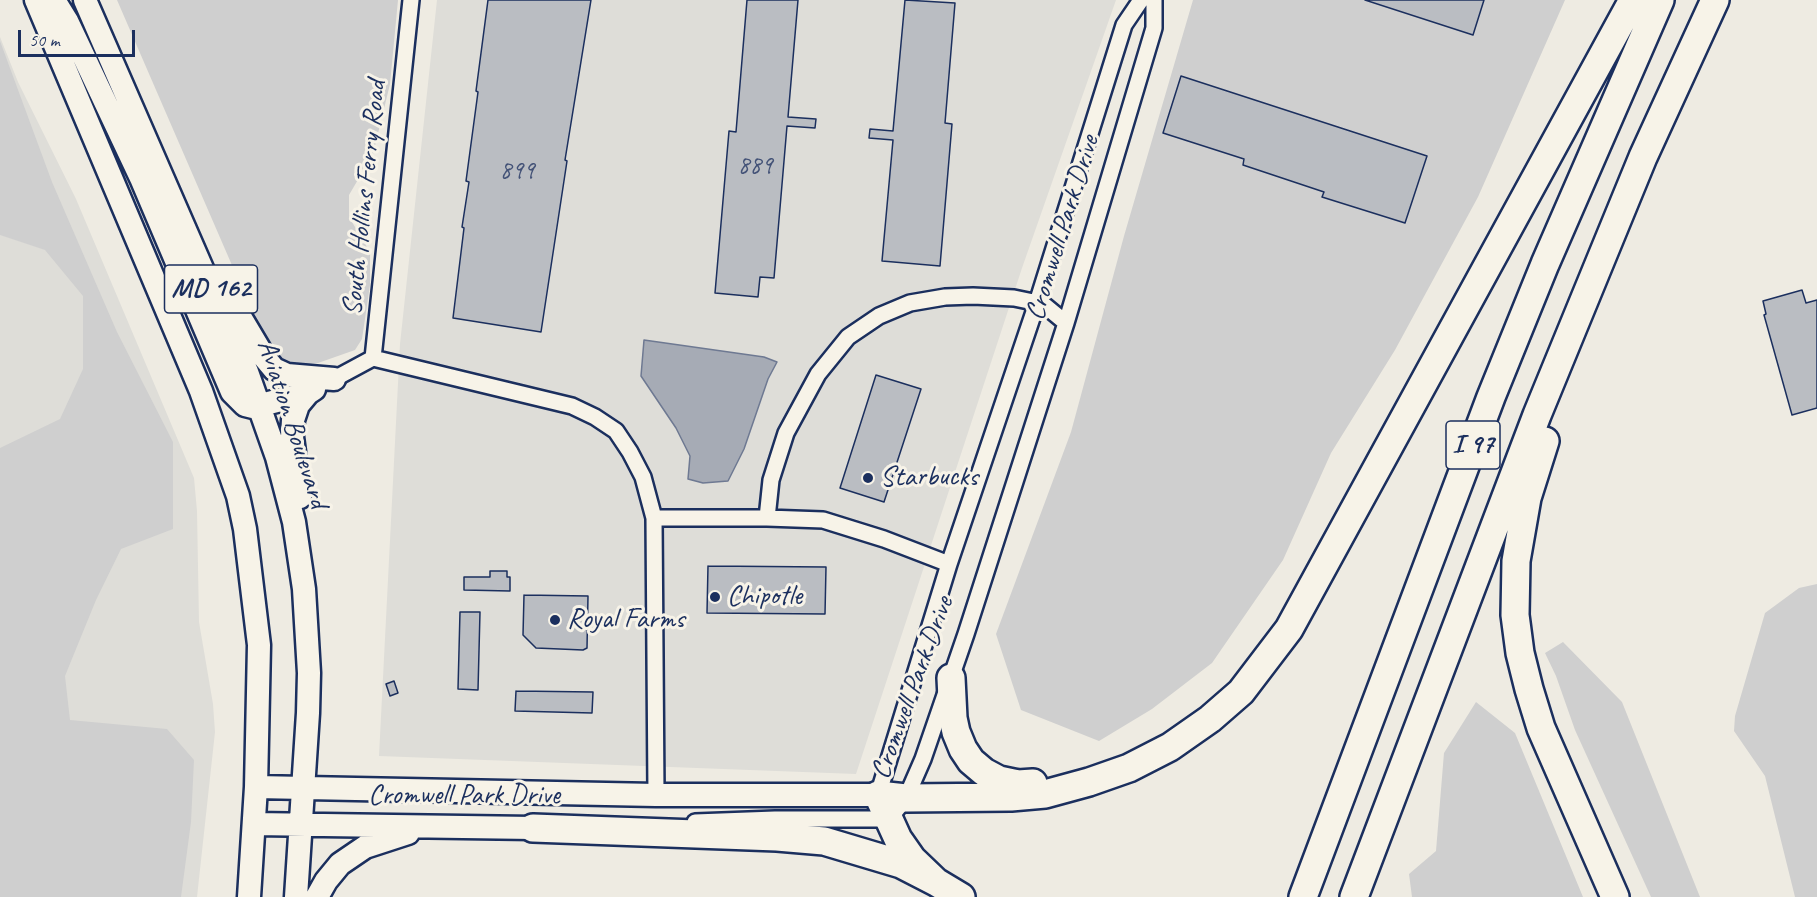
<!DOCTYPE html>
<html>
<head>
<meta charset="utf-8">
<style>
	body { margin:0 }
	#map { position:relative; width:1817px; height:897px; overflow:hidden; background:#eeebe2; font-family:Caveat,sans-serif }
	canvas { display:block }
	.scale { position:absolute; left:18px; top:30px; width:117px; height:27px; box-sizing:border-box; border:3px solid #1b2f5e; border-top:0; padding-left:8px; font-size:18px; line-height:21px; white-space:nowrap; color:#1b2f5e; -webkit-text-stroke:4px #f7f3e8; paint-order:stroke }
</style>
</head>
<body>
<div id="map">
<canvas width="1817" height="897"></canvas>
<div class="scale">50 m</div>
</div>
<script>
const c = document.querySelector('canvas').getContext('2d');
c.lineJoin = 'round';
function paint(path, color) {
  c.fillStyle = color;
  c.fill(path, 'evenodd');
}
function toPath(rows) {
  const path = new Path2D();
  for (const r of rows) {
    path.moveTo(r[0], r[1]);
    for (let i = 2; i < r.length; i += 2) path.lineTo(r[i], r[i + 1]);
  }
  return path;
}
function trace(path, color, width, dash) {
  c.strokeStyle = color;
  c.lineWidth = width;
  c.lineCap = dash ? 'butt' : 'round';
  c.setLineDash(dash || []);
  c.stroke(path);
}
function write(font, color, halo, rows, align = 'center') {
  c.font = font + ' Caveat,sans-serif';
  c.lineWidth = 6;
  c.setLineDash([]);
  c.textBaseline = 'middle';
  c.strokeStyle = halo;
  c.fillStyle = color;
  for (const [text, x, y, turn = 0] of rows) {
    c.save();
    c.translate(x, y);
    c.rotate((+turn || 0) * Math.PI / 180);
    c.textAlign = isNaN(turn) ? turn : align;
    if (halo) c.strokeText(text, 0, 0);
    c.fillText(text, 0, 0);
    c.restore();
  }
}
paint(toPath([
	[437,0,1116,0,1022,268,856,774,379,756,400,344],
	[0,37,18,82,76,199,194,478,197,511,199,622,213,704,215,732,197,897,0,897]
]), '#deddd8');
paint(toPath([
	[117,0,398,0,390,84,373,154,349,195,349,217,370,252,370,285,362,339,355,350,318,363,293,366,278,359,267,346],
	[1193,0,1565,0,1478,197,1395,350,1331,453,1283,560,1212,663,1152,709,1099,741,1021,710,996,634,1071,432,1124,236],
	[0,41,52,182,117,332,173,442,173,529,121,549,96,600,65,676,70,720,167,729,194,760,191,822,181,897,0,897,0,448,60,419,83,369,83,296,45,250,0,235],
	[1817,584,1817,897,1795,897,1765,776,1734,731,1735,716,1765,613,1799,588],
	[1563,642,1622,702,1700,897,1651,897,1575,730,1556,676,1545,653],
	[1476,702,1515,733,1583,897,1412,897,1409,874,1436,851,1444,753]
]), '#cfcfcf');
const water = toPath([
	[644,340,764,357,777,362,768,379,744,449,728,481,703,483,688,479,690,456,676,428,641,376,644,340]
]);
paint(water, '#a6abb5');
trace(water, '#6e7992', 1.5);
const building = toPath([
	[488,0,591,0,565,160,567,161,541,332,453,318,464,228,462,227,469,182,466,181,478,92,476,91,488,0],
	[747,0,798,0,788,117,816,119,815,128,787,126,774,278,760,277,758,297,715,293,729,131,736,132,747,0],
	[905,0,955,3,945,123,952,124,940,266,882,261,893,140,869,138,870,129,893,131,905,0],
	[1365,0,1484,0,1473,35,1365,0],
	[1181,76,1427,156,1405,223,1322,197,1324,192,1243,165,1244,159,1163,133,1181,76],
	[1802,290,1806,303,1817,300,1817,408,1792,415,1764,315,1766,314,1763,301,1802,290],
	[876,375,921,389,884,502,840,488,876,375],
	[708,566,826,567,825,614,707,613,708,566],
	[490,571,507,571,507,577,510,577,510,591,464,590,464,577,490,577,490,571],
	[524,595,588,596,587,648,583,650,536,648,523,635,524,595],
	[460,612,480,612,478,690,458,689,460,612],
	[394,681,398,693,390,696,386,684,394,681],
	[516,691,593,692,592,713,515,711,516,691]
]);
paint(building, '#babdc2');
trace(building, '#1b2f5e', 1.5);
const street = toPath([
	[373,358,572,406,595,417,616,431,630,452,643,477,654,518,656,795],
	[334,379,373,358,411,0],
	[654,518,767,518,823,520,884,539,949,564],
	[767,518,771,480,786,433,818,374,848,337,879,316,910,303,945,297,973,296,1014,298,1043,304,1066,323],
	[878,795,949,564,1037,303,1124,25,1141,0],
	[695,822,775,819,889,819,906,798,923,759,966,634,1066,323,1154,28,1154,0]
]);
const primary = toPath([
	[36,0,201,391,238,496,245,529,259,645,256,787,249,897],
	[54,0,67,21,141,178,232,392,245,405,253,407,308,393],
	[85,0,247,372,277,457,294,522,304,589,309,673,308,713,296,897],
	[226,293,264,357,274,369,287,375,334,379],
	[300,497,292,437,293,420,298,405,308,393,314,389],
	[256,787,656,795,878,795],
	[254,824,533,828],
	[317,897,326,881,340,864,365,847,408,833]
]);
const highway = toPath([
	[1545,441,1527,498,1516,561,1515,615,1520,653,1529,689,1541,728,1615,897],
	[951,678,953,718,956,732,963,749,971,761,984,772,999,780,1018,784,1033,783],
	[533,828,777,837,824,841,901,864,936,882,961,897],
	[936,882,912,859,898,839,878,795,906,798,1011,797,1045,794,1089,782,1129,768,1170,747,1210,719,1241,692,1289,629,1633,0],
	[1303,897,1491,397,1545,264,1660,0],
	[1354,897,1537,415,1643,157,1715,0]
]);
trace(street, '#1b2f5e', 20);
trace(primary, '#1b2f5e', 27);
trace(highway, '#1b2f5e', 32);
trace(street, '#f7f3e8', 15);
trace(primary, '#f7f3e8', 22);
trace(highway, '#f7f3e8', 27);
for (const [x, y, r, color] of [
	[868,478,6,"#1b2f5e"],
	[715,597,6,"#1b2f5e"],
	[555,620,6,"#1b2f5e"]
]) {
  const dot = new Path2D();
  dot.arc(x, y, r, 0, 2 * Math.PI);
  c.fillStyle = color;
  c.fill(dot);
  trace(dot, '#f7f3e8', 2);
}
write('26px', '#435277', null, [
	["889",755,166],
	["899",517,171]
]);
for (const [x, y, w] of [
	[211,289,93],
	[1473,445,54]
]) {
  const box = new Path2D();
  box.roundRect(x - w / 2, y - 24, w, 48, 4.5);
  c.fillStyle = '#f7f3e8';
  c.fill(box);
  trace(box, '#1b2f5e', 1.5);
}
write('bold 27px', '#1b2f5e', null, [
	["MD 162",211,289],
	["I 97",1473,445]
]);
write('28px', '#1b2f5e', '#f7f3e8', [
	["South Hollins Ferry Road",365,198,-84],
	["Cromwell Park Drive",1063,228,-73],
	["Aviation Boulevard",292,424,72],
	["Cromwell Park Drive",913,688,-70],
	["Cromwell Park Drive",464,796]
]);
write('28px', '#1b2f5e', '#f7f3e8', [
	["Starbucks",880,478],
	["Chipotle",727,597],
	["Royal Farms",567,620]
], 'left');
</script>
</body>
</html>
